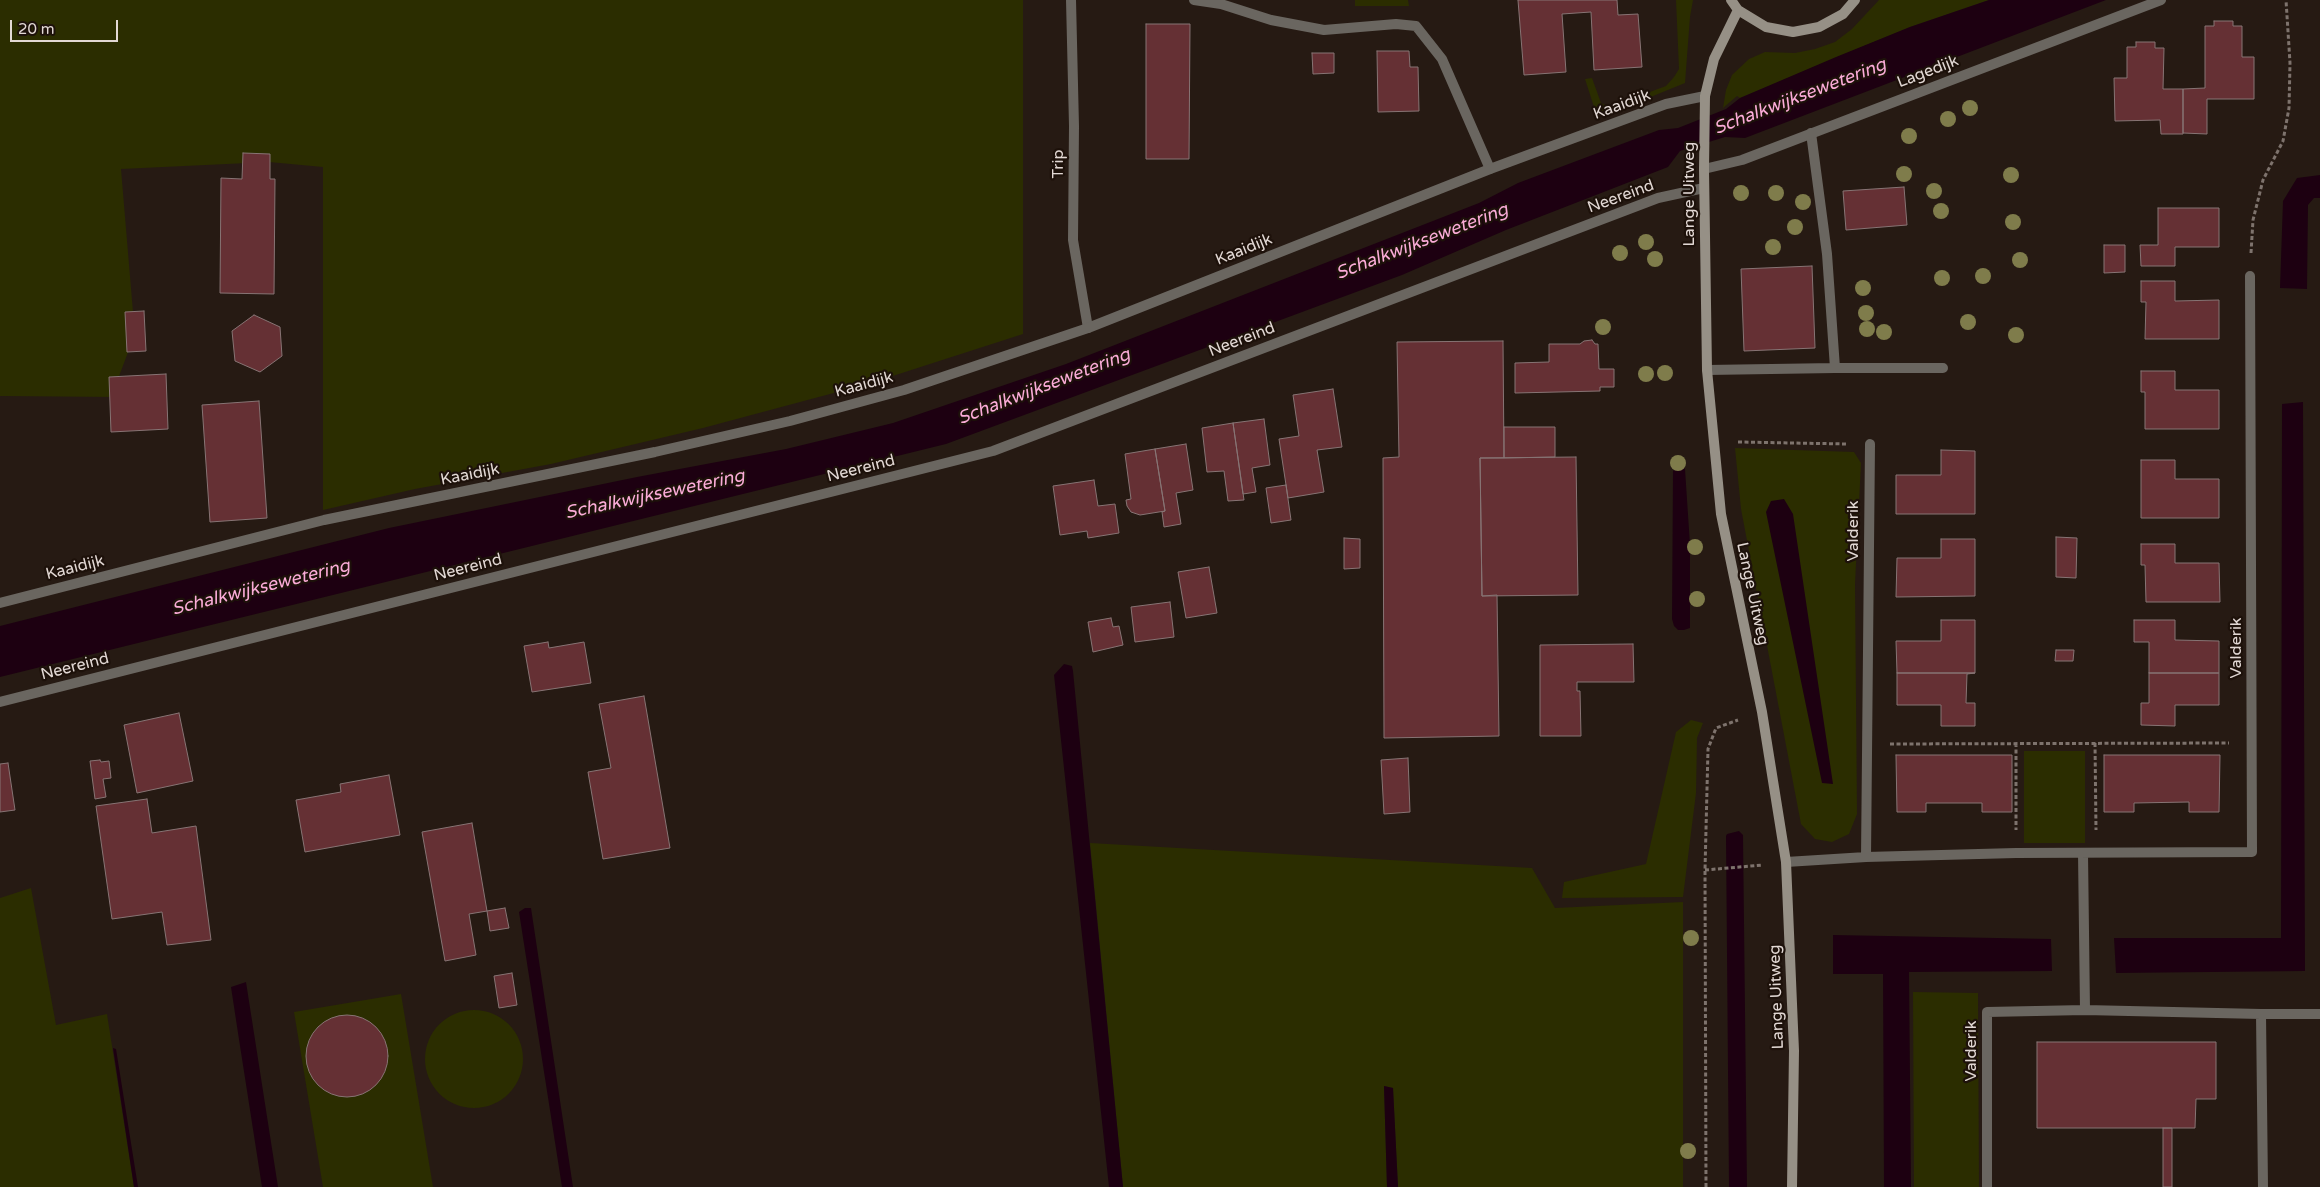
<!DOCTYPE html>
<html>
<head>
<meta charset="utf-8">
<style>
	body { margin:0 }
	#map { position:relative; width:2320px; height:1187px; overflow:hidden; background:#261a13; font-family:"Varela Round",sans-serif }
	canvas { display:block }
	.scale { position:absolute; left:10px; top:20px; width:108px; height:22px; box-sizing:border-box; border:2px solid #e2d8d4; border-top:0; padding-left:6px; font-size:15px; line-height:18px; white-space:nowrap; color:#e2d8d4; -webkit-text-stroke:4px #1d110a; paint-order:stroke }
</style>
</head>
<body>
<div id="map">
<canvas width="2320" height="1187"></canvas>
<div class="scale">20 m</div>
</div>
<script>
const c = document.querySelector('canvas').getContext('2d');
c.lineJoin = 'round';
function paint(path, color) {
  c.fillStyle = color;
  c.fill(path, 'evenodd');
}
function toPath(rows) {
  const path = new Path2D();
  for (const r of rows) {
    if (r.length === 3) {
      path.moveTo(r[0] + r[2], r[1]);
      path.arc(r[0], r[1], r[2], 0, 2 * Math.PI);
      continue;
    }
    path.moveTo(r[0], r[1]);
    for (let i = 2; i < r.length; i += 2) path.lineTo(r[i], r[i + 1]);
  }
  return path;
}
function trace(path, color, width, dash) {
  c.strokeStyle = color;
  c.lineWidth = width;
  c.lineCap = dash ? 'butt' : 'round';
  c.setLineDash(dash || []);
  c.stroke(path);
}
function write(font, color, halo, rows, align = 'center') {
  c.font = font + ' "Varela Round",sans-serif';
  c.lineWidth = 4.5;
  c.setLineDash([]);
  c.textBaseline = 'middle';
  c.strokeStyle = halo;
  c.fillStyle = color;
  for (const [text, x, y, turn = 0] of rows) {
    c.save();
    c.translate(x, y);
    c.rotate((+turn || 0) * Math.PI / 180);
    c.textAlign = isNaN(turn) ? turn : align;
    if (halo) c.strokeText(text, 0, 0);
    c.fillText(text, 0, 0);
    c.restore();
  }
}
paint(toPath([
	[0,0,1023,0,1023,334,871,383,703,428,551,464,415,489,323,510,323,167,269,162,121,169,133,312,130,347,118,379,118,397,0,396],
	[1355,0,1408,0,1409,6,1355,6],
	[1676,0,1693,0,1690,17,1685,83,1609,114,1598,113,1594,107,1585,79,1592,78,1601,103,1609,107,1666,86,1674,77,1679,69],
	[1879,0,1989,0,1910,27,1740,98,1737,96,1723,108,1726,90,1732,75,1749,59,1765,52,1795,53,1815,49,1835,42,1852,29],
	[1735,448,1854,452,1861,463,1855,584,1857,814,1849,834,1832,842,1815,839,1801,824,1741,509],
	[1691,720,1703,723,1697,738,1696,793,1683,897,1562,898,1564,882,1646,864,1676,732],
	[2024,751,2085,751,2085,843,2024,843],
	[1090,843,1532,868,1555,908,1683,902,1683,1187,1398,1187,1393,1088,1384,1086,1387,1187,1123,1187],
	[31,888,56,1025,107,1014,134,1187,0,1187,0,898],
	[1913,992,1978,993,1979,1187,1914,1187],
	[401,994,433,1187,323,1187,294,1012],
	[474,1059,49]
]), '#2b2d00');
paint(toPath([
	[1989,0,2106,0,1745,138,1725,137,1680,151,1668,167,1506,230,1402,275,946,444,0,677,0,626,389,528,637,477,786,449,893,423,1066,364,1479,203,1518,183,1659,130,1678,128,1726,109,1740,98,1836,57,1910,27],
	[2320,175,2320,198,2314,198,2308,205,2307,289,2280,288,2283,201,2297,178],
	[2303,402,2305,971,2116,973,2114,938,2281,938,2282,404],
	[1678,466,1682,466,1685,469,1690,545,1690,628,1684,630,1678,630,1674,626,1672,619,1673,471],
	[1784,499,1793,514,1833,784,1822,783,1766,512,1771,501],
	[1064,664,1072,666,1073,671,1123,1187,1109,1187,1054,675],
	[1739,831,1743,835,1747,1187,1729,1187,1726,836,1727,834],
	[525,908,531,908,573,1187,562,1187,519,912],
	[1833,935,2051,939,2052,971,1909,972,1911,1187,1884,1187,1883,974,1833,974],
	[246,982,278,1187,262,1187,238,1033,231,987],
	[113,1048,116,1049,138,1187,134,1187],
	[1384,1086,1393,1088,1398,1187,1387,1187]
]), '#1d0011');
const building = toPath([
	[1518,0,1617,0,1618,15,1638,14,1642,67,1594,70,1591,12,1562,14,1566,72,1524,75,1518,0],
	[2214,21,2233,21,2233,26,2242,26,2242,57,2254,57,2254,99,2207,99,2207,134,2183,133,2183,89,2205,88,2205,26,2214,26,2214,21],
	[1146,24,1190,24,1189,159,1146,159,1146,24],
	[2136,42,2155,42,2155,48,2164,48,2163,89,2183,89,2183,134,2161,134,2160,120,2115,121,2114,78,2127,78,2127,47,2136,47,2136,42],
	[1377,51,1409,51,1410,67,1418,67,1419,111,1378,112,1377,51],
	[1312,53,1334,53,1334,73,1313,74,1312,53],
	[243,153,270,154,270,179,275,179,274,294,220,293,221,178,242,179,243,153],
	[1904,187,1907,225,1846,230,1843,191,1904,187],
	[2158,208,2219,208,2219,247,2175,247,2175,266,2141,266,2140,245,2158,245,2158,208],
	[2104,245,2125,245,2125,272,2104,273,2104,245],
	[1812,266,1815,348,1744,351,1741,269,1812,266],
	[2141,281,2175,281,2175,301,2219,300,2219,339,2145,339,2146,302,2141,302,2141,281],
	[144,311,146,351,127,352,125,312,144,311],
	[254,315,280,327,282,356,260,372,235,361,232,331,254,315],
	[1592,340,1595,344,1598,344,1599,369,1614,369,1614,387,1600,387,1600,391,1515,393,1515,363,1549,362,1549,344,1580,344,1584,341,1592,340],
	[1503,341,1504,458,1480,458,1482,596,1497,595,1499,736,1384,738,1383,458,1399,457,1397,342,1503,341],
	[2141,371,2175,371,2175,390,2219,390,2219,429,2145,429,2145,392,2141,392,2141,371],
	[166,374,168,429,111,432,109,377,166,374],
	[1333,389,1342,447,1317,450,1324,492,1288,498,1279,439,1299,436,1293,395,1333,389],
	[259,401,267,518,210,522,202,405,259,401],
	[1264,419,1270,465,1252,468,1256,492,1243,494,1233,423,1264,419],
	[1233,423,1244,500,1228,501,1224,471,1207,472,1202,428,1233,423],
	[1504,427,1555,427,1555,457,1504,458,1504,427],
	[1186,444,1193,490,1176,493,1181,524,1164,527,1162,512,1165,511,1155,449,1186,444],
	[1155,449,1165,511,1140,515,1131,512,1127,506,1126,500,1131,499,1125,454,1155,449],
	[1941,450,1975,451,1975,514,1896,514,1896,475,1941,475,1941,450],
	[1576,457,1578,595,1482,596,1480,458,1576,457],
	[2141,460,2175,460,2175,479,2219,479,2219,518,2141,518,2141,460],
	[1094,480,1098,506,1115,504,1119,533,1088,538,1087,531,1060,535,1053,486,1094,480],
	[1286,485,1291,520,1271,523,1266,488,1286,485],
	[2056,537,2077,538,2076,578,2056,577,2056,537],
	[1344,538,1360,539,1360,568,1344,569,1344,538],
	[1941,539,1975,539,1975,596,1896,597,1897,558,1941,558,1941,539],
	[2141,544,2175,544,2175,563,2219,563,2220,602,2146,602,2145,565,2141,565,2141,544],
	[1209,567,1217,613,1186,618,1178,572,1209,567],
	[1170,602,1174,637,1135,642,1131,607,1170,602],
	[1111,618,1113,627,1119,626,1123,645,1093,652,1088,622,1111,618],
	[1941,620,1975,620,1975,673,1897,673,1896,641,1941,641,1941,620],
	[2134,620,2175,620,2175,640,2219,641,2219,673,2149,673,2149,642,2134,642,2134,620],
	[548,642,549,648,584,642,591,683,532,692,524,646,548,642],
	[1633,644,1634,682,1577,682,1577,691,1580,691,1581,736,1540,736,1540,645,1633,644],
	[2056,650,2074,650,2073,661,2055,661,2056,650],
	[1897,673,1975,673,1967,674,1966,703,1975,703,1975,726,1941,726,1941,705,1897,705,1897,673],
	[2149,673,2219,673,2219,705,2175,705,2175,726,2141,725,2141,703,2149,703,2149,673],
	[644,696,670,848,603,859,588,772,611,768,599,704,644,696],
	[179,713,193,781,137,793,124,725,179,713],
	[1896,755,2012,755,2012,812,1982,812,1982,803,1926,803,1926,812,1897,812,1896,755],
	[2104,755,2220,755,2219,812,2189,812,2189,802,2134,803,2134,812,2104,812,2104,755],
	[1408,758,1410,812,1384,814,1381,760,1408,758],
	[100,760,101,762,109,761,111,778,103,779,106,797,95,799,90,761,100,760],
	[8,763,15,810,0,812,0,764,8,763],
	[389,775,400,835,305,852,296,800,341,792,340,784,389,775],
	[147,799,152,833,196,826,211,940,167,945,162,912,112,919,96,806,147,799],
	[472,823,487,911,469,914,476,955,445,961,422,832,472,823],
	[505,908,509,928,490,931,487,911,505,908],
	[512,973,517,1005,499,1008,494,976,512,973],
	[347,1056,41],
	[2037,1042,2216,1042,2216,1099,2196,1099,2195,1128,2037,1128,2037,1042],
	[2163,1128,2172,1128,2172,1187,2163,1187,2163,1128]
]);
paint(building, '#653034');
trace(building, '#877474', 1);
trace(toPath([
	[2251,253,2253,220,2263,180,2283,141,2289,108,2290,63,2286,0],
	[1738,442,1847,444],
	[2016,743,2016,830],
	[2095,743,2096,830],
	[1890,744,2229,743],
	[1705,870,1763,865],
	[1706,1187,1705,870,1708,749,1716,728,1738,720]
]), '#7e736d', 3, [4, 2.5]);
trace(toPath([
	[1071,0,1074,126,1073,240,1088,328],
	[1194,0,1221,4,1271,20,1324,30,1396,24,1416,26,1442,59,1490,169],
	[1835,368,1943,368],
	[1707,370,1835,368,1827,254,1811,133]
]), '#6a6660', 10);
trace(toPath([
	[1704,169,1742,160,2161,0],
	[0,603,324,520,655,452,790,421,904,390,1088,328,1490,169,1666,104,1705,96],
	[0,702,993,451,1658,198,1704,188],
	[1866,857,1870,444],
	[1786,862,1866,857,2016,853,2252,852,2250,276],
	[2085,1010,2261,1014,2263,1187],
	[2261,1014,2320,1014],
	[1987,1187,1987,1012,2085,1010,2083,853]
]), '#6a6660', 10);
trace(toPath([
	[1731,0,1738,10,1766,27,1793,32,1819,27,1843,14,1855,0],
	[1738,10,1714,59,1705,96,1704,169,1707,370,1721,514,1762,712,1786,862,1794,1051,1792,1187]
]), '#969086', 10);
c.fillStyle = '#7f7c4b';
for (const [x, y] of [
	[1970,108],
	[1948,119],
	[1909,136],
	[1904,174],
	[2011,175],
	[1934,191],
	[1741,193],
	[1776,193],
	[1803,202],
	[1941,211],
	[2013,222],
	[1795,227],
	[1646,242],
	[1773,247],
	[1620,253],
	[1655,259],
	[2020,260],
	[1983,276],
	[1942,278],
	[1863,288],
	[1866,313],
	[1968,322],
	[1603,327],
	[1867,329],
	[1884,332],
	[2016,335],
	[1665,373],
	[1646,374],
	[1678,463],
	[1695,547],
	[1697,599],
	[1691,938],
	[1688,1151]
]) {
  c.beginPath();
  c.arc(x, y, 8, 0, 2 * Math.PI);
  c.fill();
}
write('16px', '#e2d8d4', '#1d110a', [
	["Lagedijk",1928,72,-21],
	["Kaaidijk",1622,105,-20],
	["Trip",1059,164,-90],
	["Lange Uitweg",1690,194,-90],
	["Neereind",1621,197,-20],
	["Kaaidijk",1244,250,-22],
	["Neereind",1242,340,-21],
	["Kaaidijk",864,385,-15],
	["Neereind",861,469,-14],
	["Kaaidijk",470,475,-11],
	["Valderik",1854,531,-90],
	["Kaaidijk",75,568,-14],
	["Neereind",468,568,-14],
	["Lange Uitweg",1752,594,78],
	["Valderik",2237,648,-90],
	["Neereind",75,667,-14],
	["Lange Uitweg",1777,997,-92],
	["Valderik",1972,1051,-90]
]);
write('italic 18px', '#fbacd8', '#1d110a', [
	["Schalkwijksewetering",1800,97,-21],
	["Schalkwijksewetering",1422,242,-21],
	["Schalkwijksewetering",1044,387,-21],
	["Schalkwijksewetering",655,495,-12],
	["Schalkwijksewetering",261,588,-14]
]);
</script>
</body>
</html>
